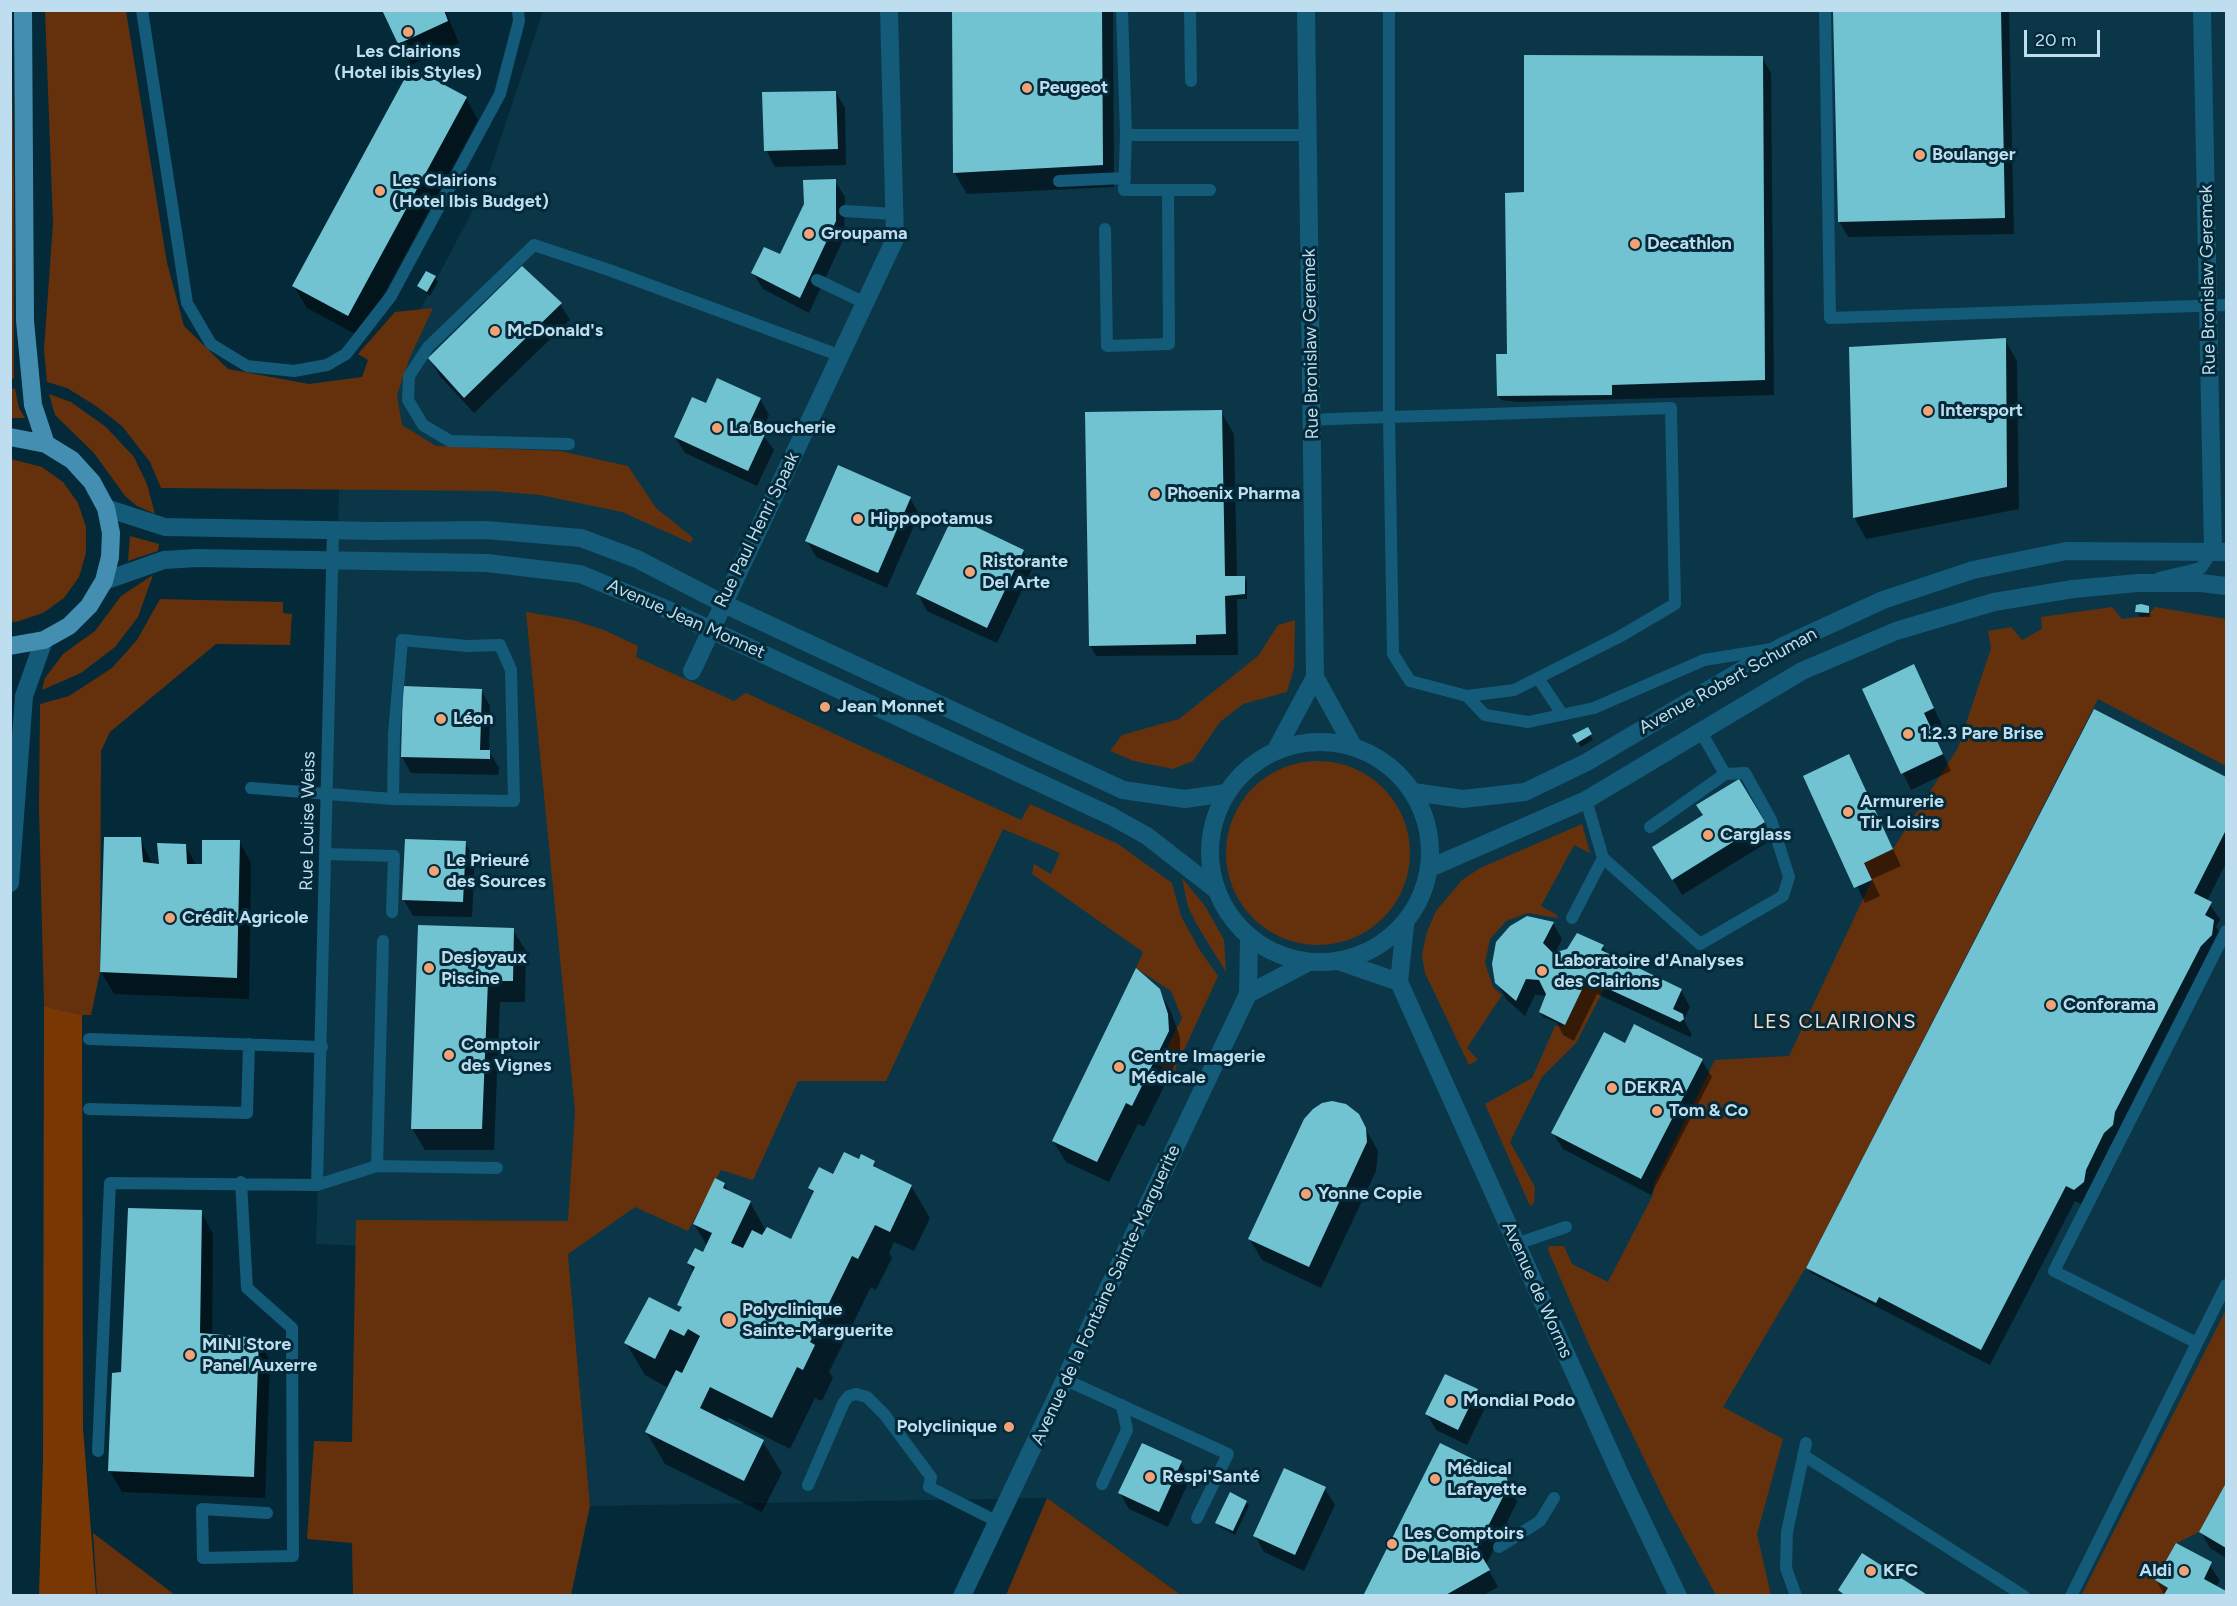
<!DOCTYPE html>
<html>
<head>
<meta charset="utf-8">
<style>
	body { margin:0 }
	#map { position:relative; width:2237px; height:1606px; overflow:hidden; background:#042938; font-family:Figtree,sans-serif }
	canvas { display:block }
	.frame { position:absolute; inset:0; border:12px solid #bedeef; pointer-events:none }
	.scale { position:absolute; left:2024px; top:30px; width:76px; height:27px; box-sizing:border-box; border:3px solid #bedeef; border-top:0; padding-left:8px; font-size:18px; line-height:21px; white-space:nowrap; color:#bedeef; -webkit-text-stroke:4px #042938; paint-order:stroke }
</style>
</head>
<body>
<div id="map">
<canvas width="2237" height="1606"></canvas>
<div class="frame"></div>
<div class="scale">20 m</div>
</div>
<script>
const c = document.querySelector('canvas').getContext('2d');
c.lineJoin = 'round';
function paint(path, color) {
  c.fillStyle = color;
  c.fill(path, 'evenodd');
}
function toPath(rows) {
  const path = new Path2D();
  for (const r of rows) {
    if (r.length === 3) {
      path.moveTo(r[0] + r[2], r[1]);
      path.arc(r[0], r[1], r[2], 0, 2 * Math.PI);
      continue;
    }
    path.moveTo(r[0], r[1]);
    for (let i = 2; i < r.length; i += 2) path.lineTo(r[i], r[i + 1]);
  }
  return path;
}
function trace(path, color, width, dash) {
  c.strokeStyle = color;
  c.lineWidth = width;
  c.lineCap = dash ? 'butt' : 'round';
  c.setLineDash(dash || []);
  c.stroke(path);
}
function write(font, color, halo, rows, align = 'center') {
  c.font = font + ' Figtree,sans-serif';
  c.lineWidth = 6;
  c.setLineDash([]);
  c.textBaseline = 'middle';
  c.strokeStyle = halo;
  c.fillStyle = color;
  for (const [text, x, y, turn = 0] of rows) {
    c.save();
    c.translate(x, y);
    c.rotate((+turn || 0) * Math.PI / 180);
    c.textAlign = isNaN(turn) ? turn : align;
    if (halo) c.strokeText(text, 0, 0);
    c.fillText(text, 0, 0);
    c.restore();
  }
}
paint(toPath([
	[543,11,2226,11,2226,1595,1181,1595,1047,1498,590,1506,568,1254,316,1244,340,462,483,191]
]), '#0a3648');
paint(toPath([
	[11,11,14,186,14,379,10,378],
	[45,11,126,11,167,263,184,326,228,369,309,384,362,377,368,360,358,354,395,312,433,308,410,357,397,395,402,425,436,446,560,451,628,466,656,508,693,538,691,543,622,512,540,495,492,491,161,488,150,462,122,426,96,406,67,388,47,382,44,349,53,223],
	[11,388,15,389,19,408,25,418,11,418],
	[49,394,71,402,106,427,134,457,147,484,155,514,137,506,125,496,94,453,55,415],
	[11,459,42,467,63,482,78,503,86,527,86,553,79,577,64,598,43,613,16,622,10,621],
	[130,536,159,544,158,551,128,561],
	[153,575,138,617,115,647,81,673,42,690,45,678,63,654,95,631,121,596],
	[160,599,283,602,283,613,292,614,290,645,216,644,110,732,101,751,100,972,91,1015,82,1015,44,1006,39,808,40,704,69,696,112,668,137,640],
	[2112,607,2122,619,2147,616,2155,607,2226,619,2226,766,2098,699,1809,1262,1723,1407,1783,1439,1757,1534,1771,1595,1716,1595,1668,1508,1590,1347,1548,1250,1549,1246,1564,1246,1572,1264,1608,1282,1653,1195,1654,1184,1715,1060,1789,1056,1872,880,1864,863,1893,849,1958,748,1991,648,1988,631,2011,627,2022,640,2042,629,2041,617],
	[526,612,573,620,604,630,638,646,636,657,734,701,746,693,1021,820,1030,804,1118,844,1172,883,1181,916,1199,949,1218,976,1173,1074,1159,1065,1182,1018,1171,991,1136,968,1143,952,1032,874,1034,864,1051,874,1060,853,1003,829,886,1081,798,1081,753,1180,721,1170,688,1231,635,1207,568,1254,590,1506,571,1595,353,1595,352,1543,307,1539,314,1441,352,1442,356,1220,568,1221,575,1111],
	[1295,620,1294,668,1287,692,1243,704,1220,722,1193,761,1173,769,1134,761,1110,751,1122,735,1179,719,1258,656,1278,625],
	[1318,853,92],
	[1582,824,1590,853,1574,845,1541,906,1557,915,1557,918,1528,913,1506,921,1490,939,1485,963,1493,987,1502,995,1467,1048,1478,1060,1469,1065,1425,973,1422,955,1427,932,1436,911,1462,880,1480,868],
	[1182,878,1205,906,1224,940,1226,972,1197,925,1188,907],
	[1586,981,1604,989,1576,1043,1542,1077,1510,1142,1535,1187,1534,1203,1530,1206,1485,1104,1532,1078,1555,1026,1565,1025],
	[2226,1310,2226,1483,2199,1532,2175,1544,2155,1580,2168,1588,2163,1595,2081,1596],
	[1047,1498,1181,1595,1006,1595],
	[93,1533,175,1595,97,1595]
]), '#65310c');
paint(toPath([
	[44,1006,82,1015,83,1428,96,1595,39,1595,43,1460]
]), '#793704');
paint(toPath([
	[384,10,445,10,459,43,411,65],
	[953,10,1113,10,1114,187,967,194,954,172],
	[1835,10,2009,10,2014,234,1848,237,1839,221],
	[1762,57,1771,73,1774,395,1518,402,1501,400,1498,396,1508,355,1526,193],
	[836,92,845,108,846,165,775,167,766,150],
	[466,98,478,120,361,337,307,308,294,286],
	[835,181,845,197,844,238,809,313,763,289,753,273,780,256],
	[435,277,438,282,430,296,419,286],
	[560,304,570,320,474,413,439,375,430,359],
	[2005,340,2017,361,2019,509,1866,539,1854,517],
	[760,399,769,415,761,432,774,450,757,486,685,453,675,437,706,405],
	[1221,412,1234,434,1237,577,1244,577,1247,582,1247,599,1237,599,1238,655,1096,656,1090,645],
	[910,498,919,514,887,588,816,557,807,541],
	[1023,551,1033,567,997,643,927,611,918,594],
	[2148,608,2151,617,2140,617,2137,612],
	[1921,681,1942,725,1932,730,1951,771,1911,790,1863,689],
	[481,690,490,706,489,751,499,768,498,775,411,773,402,757],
	[2095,711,2226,779,2226,863,2207,901,2220,919,2216,927,2223,938,2084,1206,2075,1201,1990,1365,1811,1273,1808,1268],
	[1587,729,1593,740,1581,747,1574,736],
	[1849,756,1901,866,1872,879,1880,896,1865,903,1805,776],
	[1738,781,1773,839,1682,895,1654,847,1705,816],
	[140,839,153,865,161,866,185,845,197,866,203,866,239,841,251,863,249,999,114,994,101,972],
	[465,843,475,859,472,917,413,916,404,900],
	[1553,923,1562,939,1555,954,1603,946,1608,955,1681,990,1690,1007,1684,1020,1692,1035,1690,1037,1597,994,1574,1041,1563,1035,1557,1023,1543,1017,1540,1012,1550,996,1535,995,1525,1016,1507,1000,1497,983],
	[513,930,526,951,525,1002,500,1002,494,1150,425,1150,412,1128],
	[1159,990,1171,1012,1180,1037,1180,1054,1144,1127,1138,1124,1109,1182,1066,1162,1053,1141],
	[1635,1026,1702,1061,1712,1077,1651,1195,1563,1149,1553,1133,1625,1045],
	[1358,1115,1378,1151,1376,1171,1321,1288,1262,1260,1249,1238],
	[859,1161,874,1163,876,1169,911,1186,930,1218,914,1251,894,1242,889,1253,892,1258,876,1290,871,1287,829,1372,833,1378,822,1401,815,1398,790,1449,729,1418,726,1423,763,1442,782,1473,762,1512,665,1464,646,1432,668,1388,645,1375,626,1343,679,1314,682,1310,679,1305,694,1273,689,1263,703,1254,707,1246,694,1224,724,1184,729,1192,750,1202,766,1231,791,1241,814,1195,810,1188],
	[201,1212,213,1234,212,1336,258,1339,270,1361,265,1498,122,1492,109,1470,122,1373],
	[1477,1390,1486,1406,1467,1445,1436,1430,1427,1414],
	[1181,1463,1190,1479,1168,1527,1129,1509,1120,1493],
	[1285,1470,1325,1489,1335,1505,1304,1571,1264,1552,1255,1536],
	[1505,1476,1517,1502,1486,1565,1498,1587,1482,1596,1365,1596],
	[2226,1486,2226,1558,2210,1548,2201,1532],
	[1246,1502,1249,1506,1235,1535,1220,1527,1217,1523],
	[2210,1565,2220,1581,2216,1587,2226,1596,2165,1596,2156,1580]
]), '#0007');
paint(toPath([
	[382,10,444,10,448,21,398,44],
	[952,10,1102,10,1103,165,953,173],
	[1833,10,2001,10,2005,218,1838,222],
	[1524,55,1763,56,1765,380,1612,385,1612,395,1497,396,1496,354,1507,354,1505,193,1524,192],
	[411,67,467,97,348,316,292,286],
	[836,91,838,149,764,151,762,92],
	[836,179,836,221,800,298,751,273,764,247,780,254,804,204,803,180],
	[522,266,562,303,464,398,428,358],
	[426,271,436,276,427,292,417,286],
	[2006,338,2007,487,1853,518,1849,347],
	[717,378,761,398,749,424,766,432,748,471,674,437,692,397,706,403],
	[1222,410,1225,576,1245,576,1245,594,1225,596,1226,634,1196,635,1196,644,1089,646,1085,412],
	[838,465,911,497,878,573,805,541],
	[953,516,1024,550,987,628,916,594],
	[2141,604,2149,606,2149,613,2135,612,2136,605],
	[1914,664,1934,708,1924,713,1943,754,1901,774,1862,689],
	[403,686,482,689,480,750,490,750,490,759,401,757],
	[2094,709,2226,777,2226,830,2194,893,2212,902,2205,915,2214,920,2212,935,2201,946,2115,1112,2113,1125,2104,1133,2086,1170,2084,1182,2074,1190,2066,1186,1981,1350,1879,1297,1876,1303,1806,1268],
	[1588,727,1592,734,1577,743,1572,735],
	[1849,754,1893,849,1864,863,1872,880,1854,888,1803,776],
	[1739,779,1765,822,1672,880,1652,847,1703,815,1696,805],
	[104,837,141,837,143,862,159,864,157,843,186,844,187,864,202,864,202,840,240,840,237,978,100,972],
	[405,839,466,841,463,902,402,900],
	[1527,916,1554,922,1543,943,1553,953,1567,949,1577,933,1604,945,1601,950,1682,989,1673,1009,1683,1014,1684,1019,1680,1022,1587,979,1565,1025,1539,1012,1546,994,1539,980,1526,979,1516,1001,1495,983,1492,964,1496,942,1510,926],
	[418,925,514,928,513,981,488,981,482,1129,411,1129],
	[1136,968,1160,989,1168,1014,1169,1031,1132,1106,1126,1103,1097,1162,1052,1141],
	[1634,1024,1703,1059,1641,1179,1551,1133,1604,1032,1625,1043],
	[1332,1101,1346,1104,1359,1114,1366,1128,1367,1142,1309,1267,1248,1239,1304,1119,1313,1109,1322,1103],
	[844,1152,859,1159,861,1154,875,1161,873,1166,912,1185,890,1232,875,1225,858,1259,852,1256,810,1342,815,1345,803,1370,797,1367,772,1418,710,1387,700,1408,764,1440,744,1481,645,1432,676,1370,682,1373,700,1336,688,1329,684,1336,670,1329,655,1359,624,1343,649,1297,679,1312,682,1307,677,1305,695,1267,687,1263,695,1248,703,1252,712,1233,693,1224,715,1178,725,1183,723,1188,751,1201,731,1243,743,1248,752,1230,762,1235,767,1227,791,1239,814,1191,808,1188,819,1167,833,1174],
	[128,1208,202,1210,200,1333,259,1338,254,1477,108,1471,112,1373,121,1372],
	[1445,1374,1478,1389,1458,1430,1425,1414],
	[1142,1443,1182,1461,1159,1512,1118,1493],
	[1440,1443,1506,1475,1509,1485,1477,1548,1490,1570,1444,1596,1363,1596],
	[1284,1468,1326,1487,1295,1555,1253,1536],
	[2226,1483,2226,1548,2199,1532],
	[1230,1492,1247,1501,1233,1531,1215,1523],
	[2176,1543,2212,1562,2204,1579,2226,1591,2226,1596,2163,1596,2168,1588,2155,1580],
	[1862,1553,1929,1596,1846,1596,1838,1590]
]), '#72c3d2');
trace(toPath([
	[142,10,187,303,211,344,247,366,294,371,327,365,346,354,391,296,500,94,519,21,518,10],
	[1122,10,1126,135,1307,135],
	[1190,10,1191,81],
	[1825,10,1830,318,2226,305],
	[1126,135,1124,190,1210,190],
	[1059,181,1125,178],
	[845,211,894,214],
	[1105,229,1107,346,1169,344,1168,190],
	[817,280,865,303],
	[1312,420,1331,419,1389,417,1461,415,1671,408,1675,604,1619,637,1514,690,1467,696,1410,681,1393,654,1389,417,1389,10],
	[569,444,450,441,423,425,408,400,409,376,428,347,534,245,609,270,841,356],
	[2159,578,2201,568,2213,550],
	[1538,678,1562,714],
	[1467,696,1485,715,1528,722,1594,708,1704,660,1772,649],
	[251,788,393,799,514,801,511,670,500,645,467,646,402,640,394,734,393,799],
	[1650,827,1725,774,1701,732],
	[326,854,394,856,392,912],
	[1603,858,1700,944,1783,896,1789,877,1771,820,1745,773,1725,774],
	[1572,918,1603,858,1586,800],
	[89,1039,322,1047],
	[89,1109,247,1113,249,1044],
	[377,1166,383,941],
	[241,1182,247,1288,292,1328,293,1556,203,1558,202,1509,267,1513],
	[317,1185,333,531],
	[1516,1244,1566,1227],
	[2197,1343,2054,1271,2226,931],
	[1066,1380,1228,1454,1197,1518],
	[98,1451,110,1183,317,1185,377,1166,497,1168],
	[1803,1455,2024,1596],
	[1102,1484,1127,1430,1122,1405],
	[808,1485,844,1402,849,1396,856,1394,867,1397,884,1414,931,1477,929,1487,998,1522],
	[1499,1547,1540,1521,1554,1498],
	[1796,1596,1786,1568,1787,1532,1806,1443],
	[2071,1596,2226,1285]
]), '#135b78', 12);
trace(toPath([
	[2202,10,2213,550],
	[692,671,895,239,889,10],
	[1315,677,1353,746],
	[1277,748,1315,677,1306,10],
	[1405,925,1399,982,1618,1470,1678,1596],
	[1341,962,1399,982],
	[1248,994,1307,963],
	[962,1596,1248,994,1249,938]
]), '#135b78', 18);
trace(toPath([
	[106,508,165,527,376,531,486,530,581,538,637,559,722,603,1123,790,1185,799,1226,793],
	[104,581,164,560,197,558,487,563,580,574,666,609,1111,816,1147,836,1215,889],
	[1320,852,110],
	[1413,792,1463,799,1525,792,1587,762,1781,647,1883,600,1973,570,2066,551,2226,552],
	[1430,868,1586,800,1802,671,1896,631,1994,602,2073,589,2138,583,2201,583,2226,586],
	[10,883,24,696,44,640]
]), '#135b78', 18);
trace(toPath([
	[23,10,25,321,33,405,46,444],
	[10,437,46,444,72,460,92,482,106,508,111,533,110,557,104,581,89,606,69,626,44,640,10,646]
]), '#448fb1', 18);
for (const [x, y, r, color] of [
	[408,32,6,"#efa377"],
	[1027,88,6,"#efa377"],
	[1920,155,6,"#efa377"],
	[380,191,6,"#efa377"],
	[809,234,6,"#efa377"],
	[1635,244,6,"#efa377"],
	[495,331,6,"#efa377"],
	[1928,411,6,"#efa377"],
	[717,428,6,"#efa377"],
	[1155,494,6,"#efa377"],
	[858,519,6,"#efa377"],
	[970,572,6,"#efa377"],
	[825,707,6,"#efa377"],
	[441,719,6,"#efa377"],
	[1908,734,6,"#efa377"],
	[1848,812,6,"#efa377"],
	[1708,835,6,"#efa377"],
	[434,871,6,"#efa377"],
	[170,918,6,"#efa377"],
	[429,968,6,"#efa377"],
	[1542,971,6,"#efa377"],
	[2051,1005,6,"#efa377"],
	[449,1055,6,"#efa377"],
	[1119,1067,6,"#efa377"],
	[1612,1088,6,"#efa377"],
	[1657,1111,6,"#efa377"],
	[1306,1194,6,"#efa377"],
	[729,1320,8,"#efa377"],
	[190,1355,6,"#efa377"],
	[1451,1401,6,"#efa377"],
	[1009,1427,6,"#efa377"],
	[1150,1477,6,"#efa377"],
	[1435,1479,6,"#efa377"],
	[1392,1544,6,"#efa377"],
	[1871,1571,6,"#efa377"],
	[2184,1571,6,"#efa377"]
]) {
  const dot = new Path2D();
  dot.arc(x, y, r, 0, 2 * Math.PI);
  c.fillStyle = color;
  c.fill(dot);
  trace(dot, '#042938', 2);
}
write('bold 18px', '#bedeef', '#042938', [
	["Les Clairions",408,52,"center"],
	["(Hotel ibis Styles)",408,73,"center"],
	["Peugeot",1039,88],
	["Boulanger",1932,155],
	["Les Clairions",392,181],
	["(Hotel Ibis Budget)",392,202],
	["Groupama",821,234],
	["Decathlon",1647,244],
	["McDonald's",507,331],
	["Intersport",1940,411],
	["La Boucherie",729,428],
	["Phoenix Pharma",1167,494],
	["Hippopotamus",870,519],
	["Ristorante",982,562],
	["Del Arte",982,583],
	["Jean Monnet",837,707],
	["Léon",453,719],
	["1.2.3 Pare Brise",1920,734],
	["Armurerie",1860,802],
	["Tir Loisirs",1860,823],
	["Carglass",1720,835],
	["Le Prieuré",446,861],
	["des Sources",446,882],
	["Crédit Agricole",182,918],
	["Desjoyaux",441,958],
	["Piscine",441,979],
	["Laboratoire d'Analyses",1554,961],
	["des Clairions",1554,982],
	["Conforama",2063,1005],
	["Comptoir",461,1045],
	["des Vignes",461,1066],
	["Centre Imagerie",1131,1057],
	["Médicale",1131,1078],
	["DEKRA",1624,1088],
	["Tom & Co",1669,1111],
	["Yonne Copie",1318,1194],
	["Polyclinique",742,1310],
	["Sainte-Marguerite",742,1331],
	["MINI Store",202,1345],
	["Panel Auxerre",202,1366],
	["Mondial Podo",1463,1401],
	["Polyclinique",997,1427,"right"],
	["Médical",1447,1469],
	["Lafayette",1447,1490],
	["Respi'Santé",1162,1477],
	["Les Comptoirs",1404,1534],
	["De La Bio",1404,1555],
	["KFC",1883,1571],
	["Aldi",2172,1571,"right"]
], 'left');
write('18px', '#bedeef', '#042938', [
	["Rue Bronislaw Geremek",2208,280,-91],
	["Rue Bronislaw Geremek",1311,344,-91],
	["Rue Paul Henri Spaak",757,530,-64],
	["Avenue Jean Monnet",686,619,24],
	["Avenue Robert Schuman",1728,681,-29],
	["Rue Louise Weiss",308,821,-89],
	["Avenue de Worms",1537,1290,66],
	["Avenue de la Fontaine Sainte-Marguerite",1106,1295,-65]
]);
c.letterSpacing = '1.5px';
write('20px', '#f8daca', '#042938', [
	["LES CLAIRIONS",1835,1022]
]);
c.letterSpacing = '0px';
</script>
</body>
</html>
